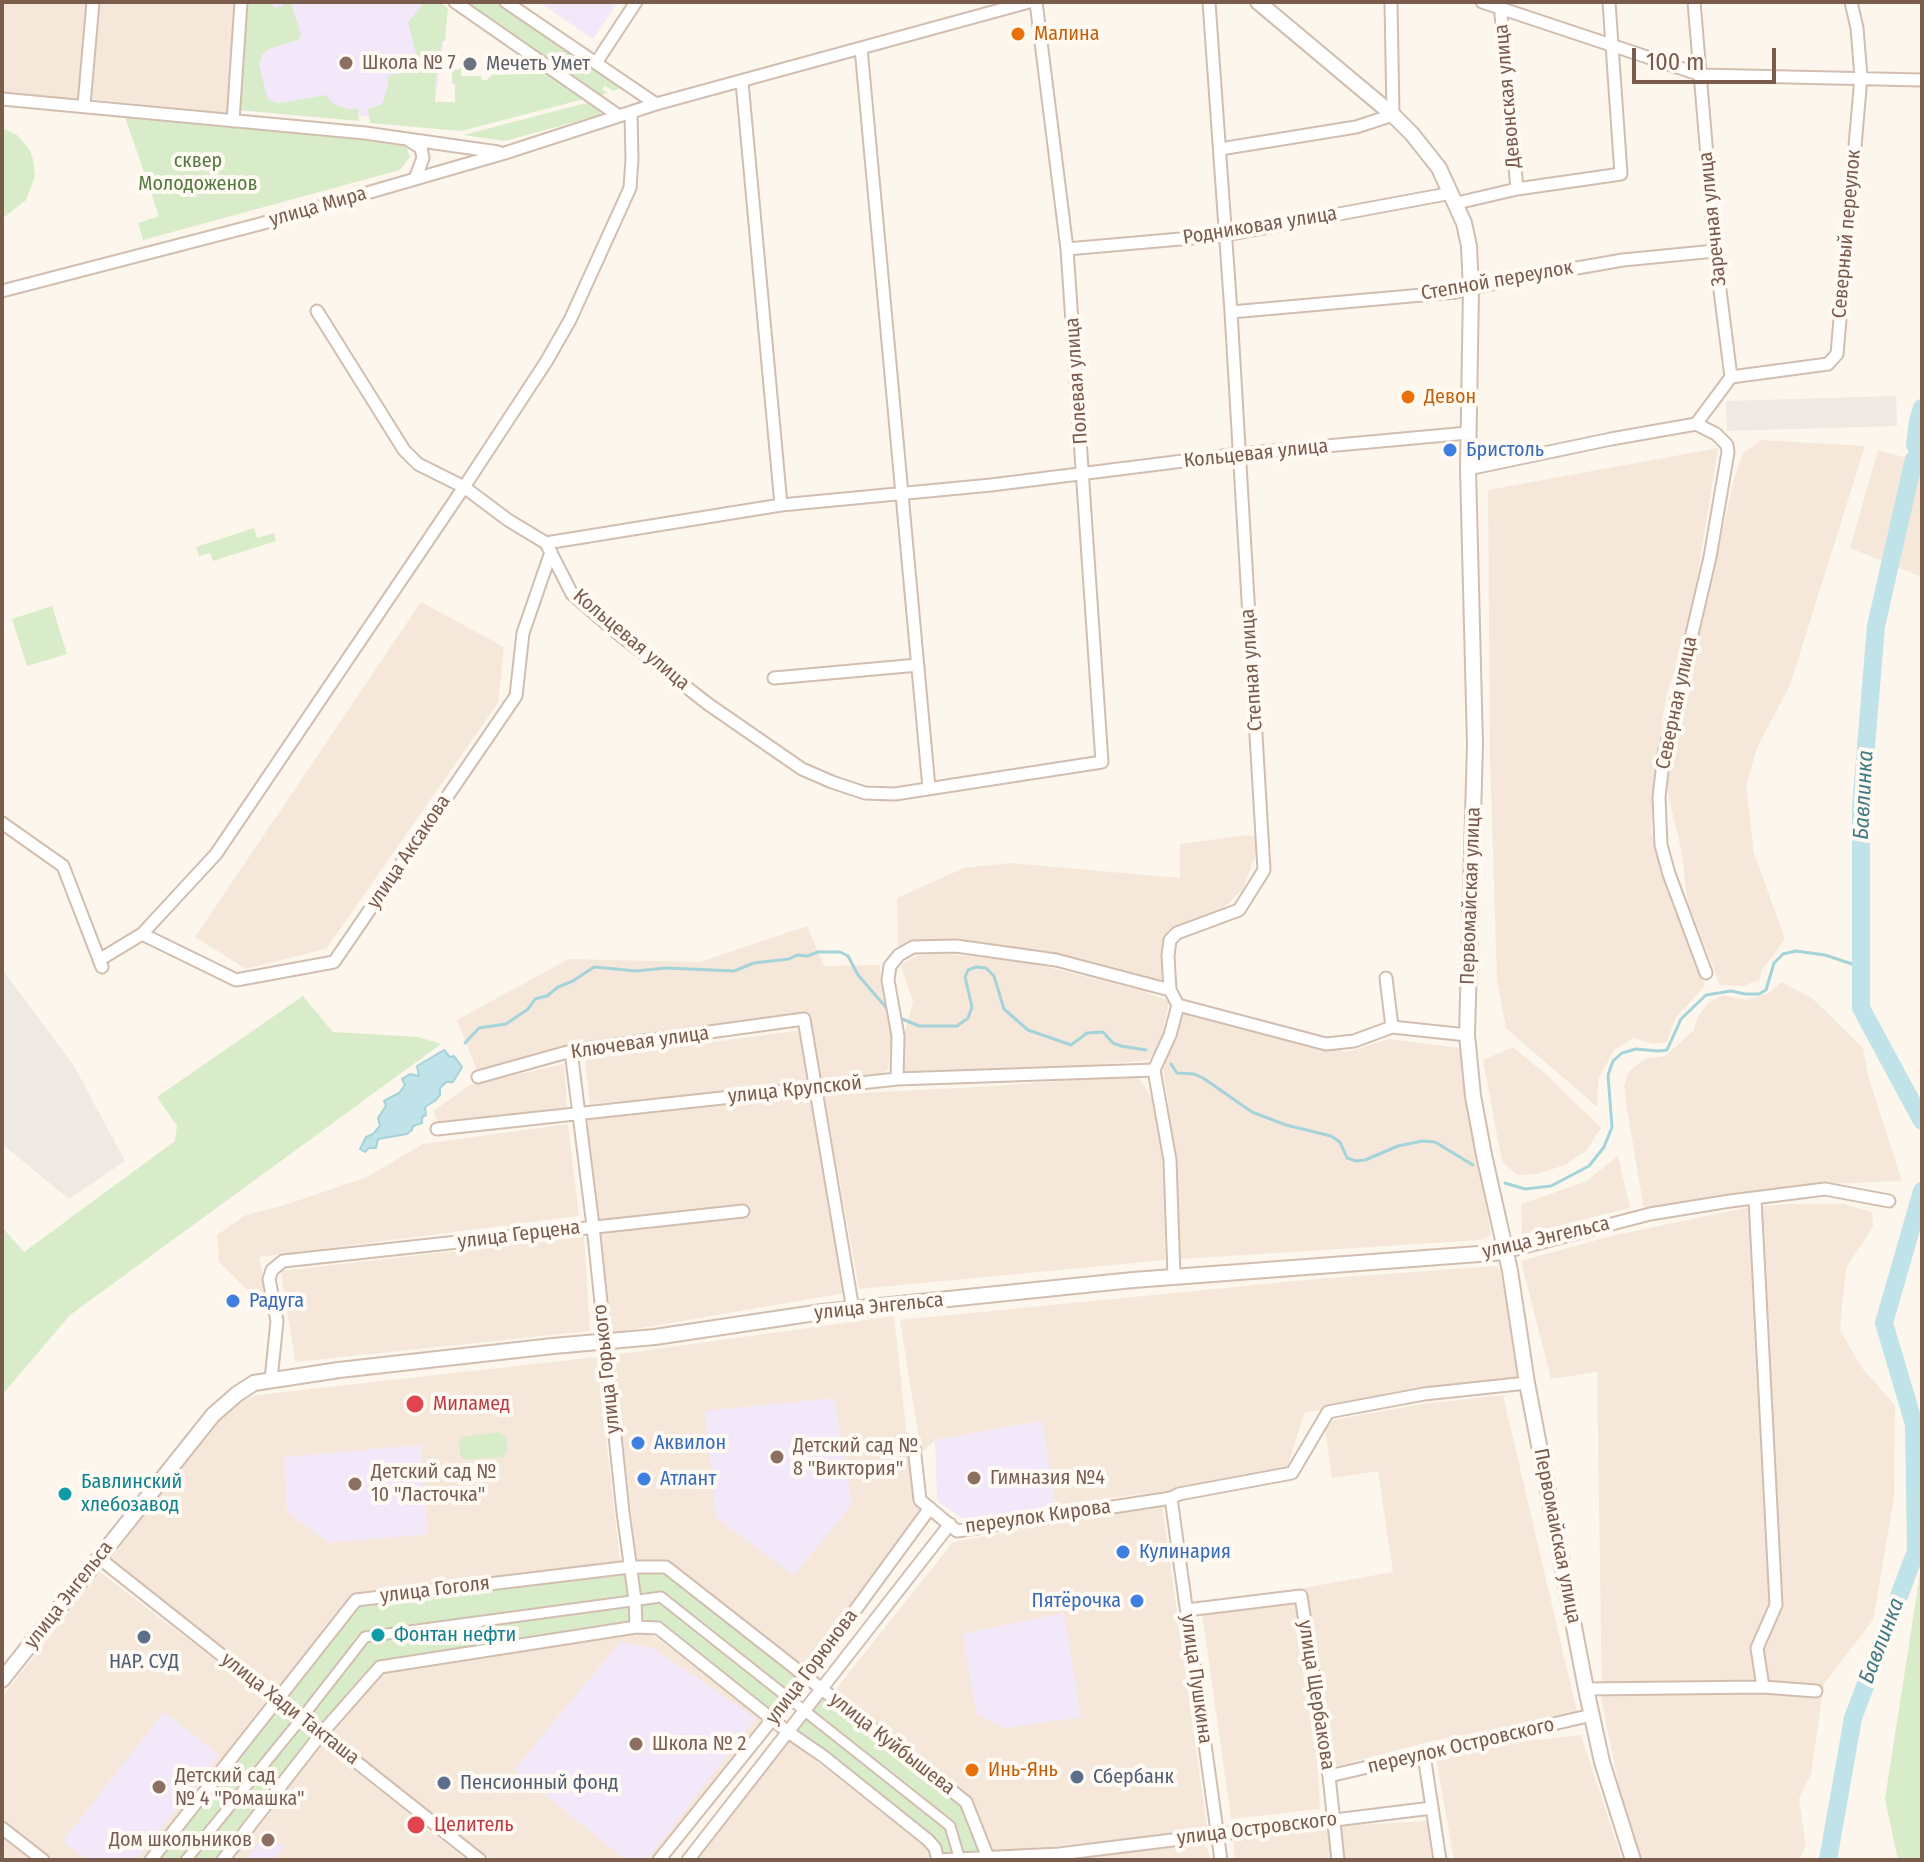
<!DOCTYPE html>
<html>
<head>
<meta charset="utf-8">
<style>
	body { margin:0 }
	#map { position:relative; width:1924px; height:1862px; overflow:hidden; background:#fdf6ec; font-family:"Fira Sans Condensed",sans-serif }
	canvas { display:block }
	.frame { position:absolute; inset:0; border:4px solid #7a5c4d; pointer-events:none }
	.scale { position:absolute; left:1632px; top:48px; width:144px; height:36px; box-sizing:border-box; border:4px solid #7a5c4d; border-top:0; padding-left:10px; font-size:24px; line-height:28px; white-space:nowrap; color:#7a5c4d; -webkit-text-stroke:6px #fffaf3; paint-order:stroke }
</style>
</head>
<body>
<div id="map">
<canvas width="1924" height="1862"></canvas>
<div class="frame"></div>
<div class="scale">100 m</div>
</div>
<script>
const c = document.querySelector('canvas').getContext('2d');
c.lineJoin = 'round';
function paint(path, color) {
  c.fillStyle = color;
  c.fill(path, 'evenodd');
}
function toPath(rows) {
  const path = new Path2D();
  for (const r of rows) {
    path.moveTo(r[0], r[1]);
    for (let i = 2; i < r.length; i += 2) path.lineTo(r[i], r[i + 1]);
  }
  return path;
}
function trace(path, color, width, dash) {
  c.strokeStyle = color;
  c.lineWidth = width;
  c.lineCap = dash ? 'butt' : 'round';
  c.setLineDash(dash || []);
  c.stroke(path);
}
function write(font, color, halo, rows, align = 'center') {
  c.font = font + ' "Fira Sans Condensed",sans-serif';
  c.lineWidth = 8;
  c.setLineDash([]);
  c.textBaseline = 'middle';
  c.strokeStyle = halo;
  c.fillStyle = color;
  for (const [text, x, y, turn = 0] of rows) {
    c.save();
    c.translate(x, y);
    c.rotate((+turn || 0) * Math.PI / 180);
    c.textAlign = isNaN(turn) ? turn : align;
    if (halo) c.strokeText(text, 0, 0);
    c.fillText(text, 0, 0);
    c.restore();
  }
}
paint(toPath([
	[2,2,86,2,78,99,2,93],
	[99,2,235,2,227,113,92,99],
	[1761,440,1865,446,1790,685,1757,748,1746,785,1754,853,1785,939,1762,970,1759,980,1743,986,1720,985,1688,903,1681,849,1666,785,1734,479,1743,453],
	[1718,448,1696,585,1684,642,1667,694,1655,763,1651,830,1664,880,1705,986,1676,1017,1667,1042,1653,1044,1634,1038,1614,1050,1598,1080,1597,1107,1506,1028,1497,981,1490,758,1488,490],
	[1878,450,1922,462,1922,577,1850,548],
	[421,602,504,647,498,703,326,949,246,969,195,937],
	[1247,835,1256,838,1256,854,1243,889,1223,909,1168,932,1163,983,967,943,898,947,897,898,964,868,1010,863,1180,878,1180,844],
	[807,926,824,966,879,965,893,1026,888,1069,877,1077,822,1081,806,1015,478,1073,457,1020,569,959,700,962],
	[941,953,1032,963,1143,991,1169,1001,1161,1039,1149,1060,1082,1066,903,1073,905,1031,913,1002,901,965,916,956],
	[1781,982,1812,998,1863,1048,1869,1079,1902,1181,1826,1184,1644,1210,1627,1108,1624,1085,1629,1071,1645,1059,1665,1056,1694,1030,1698,1016,1709,1002,1723,995,1746,1000,1769,993],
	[1183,1013,1348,1052,1389,1039,1460,1048,1491,1235,1481,1240,1181,1259,1175,1152,1163,1068],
	[802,1030,810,1084,590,1104,585,1059],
	[1513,1047,1550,1078,1601,1128,1586,1151,1565,1165,1537,1174,1518,1175,1502,1162,1483,1060],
	[564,1064,567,1107,439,1124,433,1111,470,1085],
	[1137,1075,1151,1097,1164,1159,1165,1260,859,1289,824,1095,994,1086],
	[813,1095,845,1293,612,1333,587,1120],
	[568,1124,579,1216,259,1257,267,1297,258,1300,219,1262,217,1235,246,1215,288,1204,367,1177,423,1144],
	[1618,1156,1630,1208,1522,1235,1521,1204,1585,1182],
	[1789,1204,1844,1204,1872,1212,1873,1227,1846,1268,1840,1330,1862,1368,1895,1405,1894,1499,1873,1620,1824,1684,1811,1774,1799,1799,1806,1846,1799,1860,1639,1860,1626,1820,1602,1703,1597,1372,1551,1379,1521,1261,1611,1236,1745,1208],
	[584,1236,590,1331,295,1362,281,1271],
	[1496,1266,1500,1270,1522,1381,1406,1394,1304,1413,1288,1466,1174,1490,1055,1505,1041,1421,935,1440,921,1453,900,1320,1316,1279],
	[894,1316,914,1501,920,1511,805,1667,669,1561,637,1562,613,1355],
	[597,1357,620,1561,354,1596,279,1689,110,1560,220,1416,237,1403,257,1395],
	[1503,1395,1577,1712,1429,1742,1318,1771,1320,1809,1231,1819,1202,1613,1303,1588,1393,1572,1378,1471,1332,1478,1325,1429,1333,1420,1423,1404],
	[1162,1504,1207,1827,1201,1832,994,1852,974,1802,836,1689,953,1542],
	[100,1572,267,1700,143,1860,2,1860,2,1697],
	[637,1633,656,1637,763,1719,652,1860,492,1860,330,1735,383,1672],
	[1581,1735,1622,1860,1454,1860,1436,1759,1501,1744],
	[789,1740,928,1849,932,1860,697,1860],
	[322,1745,467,1860,230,1860],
	[1427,1821,1432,1860,1345,1860,1341,1826],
	[1328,1826,1331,1860,1235,1860,1233,1840],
	[1203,1844,1208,1850,1210,1860,1050,1860]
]), '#f5e8da');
paint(toPath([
	[1896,396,1897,426,1727,431,1726,401],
	[2,969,74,1066,125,1161,69,1199,2,1144]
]), '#efe9e4');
paint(toPath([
	[257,2,439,2,448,8,435,102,369,117,253,105],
	[539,2,618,2,593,39],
	[834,1398,852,1504,794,1575,716,1518,705,1411],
	[1042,1421,1055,1505,967,1522,937,1501,935,1440],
	[421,1445,428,1534,329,1543,287,1512,284,1457],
	[1064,1613,1081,1717,1004,1728,977,1715,962,1634],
	[620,1642,652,1648,756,1718,647,1860,626,1860,514,1770],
	[164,1712,219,1755,136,1860,87,1860,63,1841],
	[267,1833,284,1847,273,1860,245,1860]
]), '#f3e8fa');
paint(toPath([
	[246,2,272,2,274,8,283,6,282,2,291,2,301,35,298,40,269,49,262,55,259,65,268,100,280,103,325,95,335,105,349,109,358,109,359,121,238,110],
	[425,2,439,2,448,8,445,41,442,41,435,85,435,102,455,102,455,84,452,83,452,70,448,70,448,63,452,63,452,67,456,70,461,68,461,76,481,76,482,80,487,80,492,75,555,73,588,98,461,131,370,123,368,109,382,104,388,85,388,76,414,69,418,62,408,22],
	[460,2,500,2,626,86,613,91,605,86,602,89,608,93,598,96],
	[594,101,601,108,600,115,505,141,463,135],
	[125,117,393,140,406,146,410,157,400,170,143,240,138,223,159,216],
	[2,128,17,135,29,149,33,159,35,176,26,200,2,219],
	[254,528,257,538,274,533,276,541,213,561,210,553,199,556,196,547],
	[52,606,67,654,27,666,12,619],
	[303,996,333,1032,418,1037,441,1044,70,1315,2,1395,2,1227,24,1252,175,1141,177,1126,157,1097],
	[500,1432,507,1438,508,1450,503,1457,466,1460,460,1456,459,1442,462,1437],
	[1922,1561,1922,1860,1898,1860,1885,1799],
	[666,1567,807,1676,772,1719,658,1629,380,1667,223,1860,151,1860,356,1600],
	[822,1688,966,1802,989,1858,938,1860,935,1848,788,1732]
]), '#d8ecc9');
const water = toPath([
	[444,1050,450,1057,454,1056,462,1067,453,1082,446,1082,440,1088,440,1095,436,1100,425,1107,426,1115,422,1117,422,1123,413,1126,412,1130,407,1134,378,1139,376,1148,369,1148,365,1152,360,1149,366,1137,373,1134,380,1126,378,1118,386,1106,384,1101,399,1093,405,1085,402,1079,410,1074,419,1076,417,1066,444,1050]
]);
paint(water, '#bfe3e8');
trace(water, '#a5d3da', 2);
trace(toPath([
	[900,1018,919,1026,957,1026,968,1018,972,1007,965,977,968,970,976,967,986,968,994,976,1004,1009,1028,1030,1071,1045,1087,1033,1103,1032,1113,1043,1121,1046,1146,1050],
	[465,1043,479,1028,506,1024,528,1009,535,999,547,996,558,987,573,981,594,967,636,971,666,968,734,971,754,963,789,959,797,955,807,956,818,952,840,952,848,956,858,975,890,1012],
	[1171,1064,1177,1073,1194,1074,1203,1078,1252,1112,1286,1125,1331,1136,1340,1142,1347,1158,1356,1161,1365,1160,1398,1146,1422,1141,1435,1142,1473,1165],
	[1505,1183,1525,1189,1551,1186,1589,1166,1604,1147,1612,1127,1608,1075,1613,1061,1622,1053,1636,1049,1658,1051,1667,1050,1681,1019,1706,995,1731,991,1745,994,1759,994,1766,990,1774,963,1783,954,1796,951,1825,955,1861,967]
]), '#a5d3da', 3);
trace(toPath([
	[1915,445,1918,421,1922,408],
	[1914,459,1876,626,1861,807,1861,1008,1922,1121],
	[1828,1860,1853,1718,1916,1551,1914,1424,1884,1323,1922,1191]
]), '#bfe3e8', 18);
const pedestrian = toPath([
	[186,1860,301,1719,365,1637,661,1597,950,1826,960,1860]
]);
const minor = toPath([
	[455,2,619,116],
	[506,2,656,104],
	[1482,2,1701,75,1922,80],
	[1694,2,1715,251,1731,377,1696,424],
	[1500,3,1517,189],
	[861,48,929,788],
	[596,63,636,2],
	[742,82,781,505],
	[2,99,365,133,498,152],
	[84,105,93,2],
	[233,121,241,2],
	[410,141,421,148,423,158,415,179],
	[1220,149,1356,127,1393,115,1391,2],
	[1457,203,1517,189,1621,174,1609,2],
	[1067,249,1226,235,1452,193],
	[2,291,260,224,505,153,656,104,1029,2],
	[1231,312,1456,292,1519,278,1623,260,1715,251],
	[1731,377,1828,364,1837,354,1861,77,1857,28,1851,2],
	[1468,469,1611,439,1696,424,1716,434,1727,445,1728,452,1710,557,1664,754,1659,797,1661,845,1669,874,1706,973],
	[546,543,572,594,615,631,708,704,802,769,832,782,865,793,895,794,1102,762,1067,249,1036,2],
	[546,543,781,505,991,485,1239,454,1468,433],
	[546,543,508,520,464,487,546,362,570,320,630,188,632,159,631,113],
	[774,678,918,665],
	[2,823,63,866,102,967],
	[142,934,236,980,334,962,516,696,523,633,551,552],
	[99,960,142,934,216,854,464,487,418,464,404,450,317,311],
	[1386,978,1392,1027],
	[1178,1005,1326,1044,1354,1041,1392,1027,1467,1035],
	[571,1051,593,1226,623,1512,635,1600,636,1627],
	[478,1077,571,1051,804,1019,853,1310],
	[897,1079,898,1036,888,980,890,966,899,955,913,947,956,946,1056,960,1170,990],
	[437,1129,897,1079,1154,1070],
	[1755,1199,1776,1605,1757,1648,1763,1687],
	[1505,1252,1650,1214,1730,1201,1825,1189,1889,1201],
	[1174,1277,1170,1160,1154,1070,1170,1035,1178,1005,1170,990,1168,956,1170,940,1177,933,1239,910,1264,870,1231,312,1209,2],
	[271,1380,277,1321,269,1279,272,1270,283,1261,743,1211],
	[914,1447,920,1500,957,1531,1171,1498,1179,1494,1292,1473,1328,1412,1424,1394,1527,1383],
	[1171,1498,1221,1860],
	[99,1558,480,1860],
	[1187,1610,1301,1596,1329,1776,1338,1860],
	[1586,1689,1763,1687,1816,1691],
	[1424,1755,1440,1860],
	[1329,1776,1592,1715],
	[2,1828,43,1860],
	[151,1860,356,1600,630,1567,666,1567,966,1802,989,1860],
	[223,1860,321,1734,380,1667,636,1627,658,1628,788,1732,823,1756,928,1840,935,1848,938,1860,1059,1854,1432,1808],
	[659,1860,807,1676,930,1508],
	[688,1860,950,1524]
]);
const tertiary = toPath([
	[1258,2,1393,115,1412,134,1439,168,1464,223,1469,246,1471,289,1468,469,1475,744,1467,1035,1473,1096,1484,1155,1510,1271,1527,1383,1586,1689,1602,1762,1633,1860],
	[2,1680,213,1415,237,1394,254,1383,339,1370,553,1346,655,1337,822,1312,1133,1280,1505,1252]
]);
trace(pedestrian, '#d1beb0', 13);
trace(minor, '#d1beb0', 15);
trace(tertiary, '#d1beb0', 18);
trace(pedestrian, '#fff', 9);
trace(minor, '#fff', 11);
trace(tertiary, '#fff', 14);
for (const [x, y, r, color] of [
	[1018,34,8,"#e8710a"],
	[346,63,8,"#8d6e63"],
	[470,64,8,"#6b7280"],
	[1408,397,8,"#e8710a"],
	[1450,450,8,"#3f7fe0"],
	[233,1301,8,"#3f7fe0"],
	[415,1404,10,"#e0444e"],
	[638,1443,8,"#3f7fe0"],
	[777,1457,8,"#8d6e63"],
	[974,1478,8,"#8d6e63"],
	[644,1479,8,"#3f7fe0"],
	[355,1484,8,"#8d6e63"],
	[65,1494,8,"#0f9aa8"],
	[1123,1552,8,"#3f7fe0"],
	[1137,1601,8,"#3f7fe0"],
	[378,1635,8,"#0f9aa8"],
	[144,1637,8,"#5c6f8a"],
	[636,1744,8,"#8d6e63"],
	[972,1770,8,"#e8710a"],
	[1077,1777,8,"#5c6f8a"],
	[444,1783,8,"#5c6f8a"],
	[159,1787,8,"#8d6e63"],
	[416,1825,10,"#e0444e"],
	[268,1840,8,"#8d6e63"]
]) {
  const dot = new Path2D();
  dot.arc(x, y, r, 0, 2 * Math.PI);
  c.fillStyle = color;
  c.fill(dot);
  trace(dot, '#fffaf3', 3);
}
write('20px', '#c56008', '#fffaf3', [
	["Малина",1034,34],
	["Девон",1424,397],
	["Инь-Янь",988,1770]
], 'left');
write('20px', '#785e54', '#fffaf3', [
	["Школа № 7",362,63],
	["Детский сад №",793,1446],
	["8 \"Виктория\"",793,1469],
	["Детский сад №",371,1472],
	["10 \"Ласточка\"",371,1495],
	["Гимназия №4",990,1478],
	["Школа № 2",652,1744],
	["Детский сад",175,1776],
	["№ 4 \"Ромашка\"",175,1799],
	["Дом школьников",252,1840,"right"]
], 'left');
write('20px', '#5b616d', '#fffaf3', [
	["Мечеть Умет",486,64]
], 'left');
write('20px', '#7a5c4d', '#fffaf3', [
	["Девонская улица",1508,96,-95],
	["улица Мира",318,207,-16],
	["Заречная улица",1713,219,-96],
	["Родниковая улица",1260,226,-9],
	["Северный переулок",1847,234,-85],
	["Степной переулок",1497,281,-10],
	["Полевая улица",1077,381,-94],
	["Кольцевая улица",1256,454,-6],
	["Кольцевая улица",631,640,40],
	["Степная улица",1252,670,-94],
	["Северная улица",1677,703,-78],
	["улица Аксакова",409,852,-56],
	["Первомайская улица",1471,896,-88],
	["Ключевая улица",640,1043,-8],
	["улица Крупской",795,1090,-6],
	["улица Герцена",519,1235,-7],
	["улица Энгельса",1546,1238,-13],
	["улица Энгельса",879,1307,-6],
	["улица Горького",607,1369,-96],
	["переулок Кирова",1038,1517,-8],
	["Первомайская улица",1557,1536,79],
	["улица Гоголя",435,1590,-7],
	["улица Энгельса",69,1595,-52],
	["улица Горюнова",812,1667,-53],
	["улица Пушкина",1196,1679,82],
	["улица Щербакова",1316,1695,81],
	["улица Хади Такташа",290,1709,38],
	["улица Куйбышева",892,1744,38],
	["переулок Островского",1461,1746,-13],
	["улица Островского",1257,1829,-7]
]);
write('20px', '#537a41', '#fffaf3', [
	["сквер",198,161],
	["Молодоженов",198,184]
]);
write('20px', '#366cbe', '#fffaf3', [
	["Бристоль",1466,450],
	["Радуга",249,1301],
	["Аквилон",654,1443],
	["Атлант",660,1479],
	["Кулинария",1139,1552],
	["Пятёрочка",1121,1601,"right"]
], 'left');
write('20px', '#be3a42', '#fffaf3', [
	["Миламед",433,1404],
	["Целитель",434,1825]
], 'left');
write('20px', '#0d838f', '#fffaf3', [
	["Бавлинский",81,1482],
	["хлебозавод",81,1505],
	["Фонтан нефти",394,1635]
], 'left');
write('20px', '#4e5e75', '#fffaf3', [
	["НАР. СУД",144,1662,"center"],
	["Сбербанк",1093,1777],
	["Пенсионный фонд",460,1783]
], 'left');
write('italic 22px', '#437c86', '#fffaf3', [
	["Бавлинка",1864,795,-87],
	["Бавлинка",1882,1641,-69]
]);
</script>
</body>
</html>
